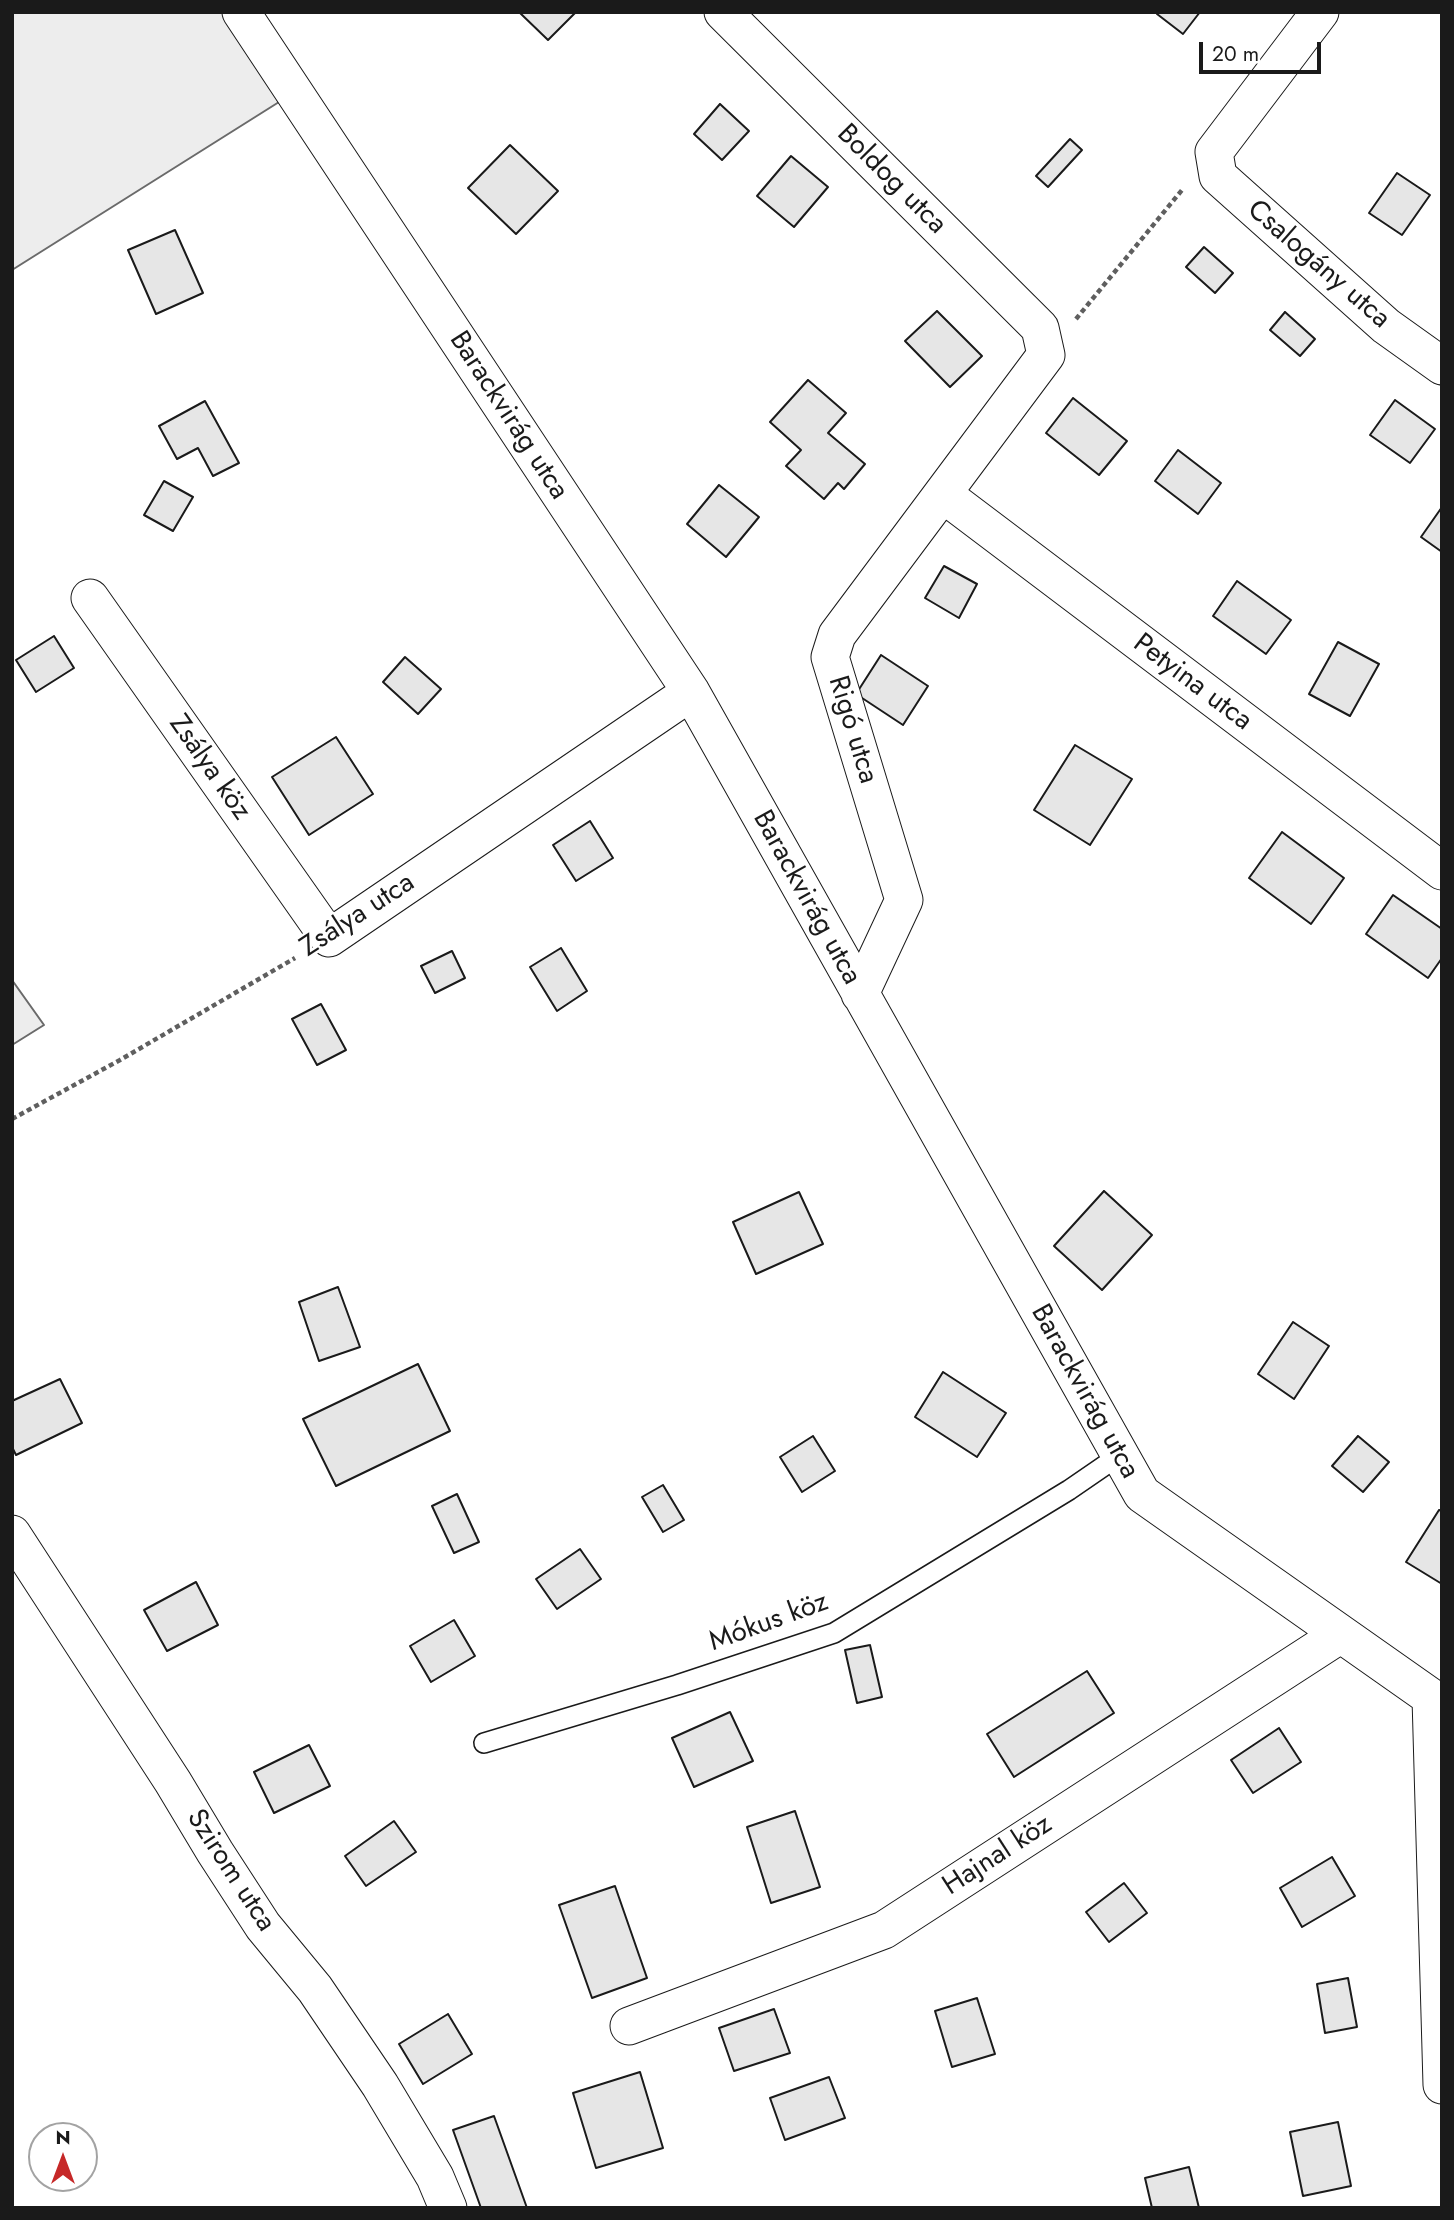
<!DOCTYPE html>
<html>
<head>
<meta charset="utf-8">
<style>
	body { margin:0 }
	#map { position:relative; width:1454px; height:2220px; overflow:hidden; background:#fff; font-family:Jost,sans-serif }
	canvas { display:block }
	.frame { position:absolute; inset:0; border:14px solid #1a1a1a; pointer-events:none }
	.north { position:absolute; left:28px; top:2122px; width:70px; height:70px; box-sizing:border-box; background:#fff; border:2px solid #a3a3a3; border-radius:50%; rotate:0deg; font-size:19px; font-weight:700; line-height:28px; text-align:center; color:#1a1a1a }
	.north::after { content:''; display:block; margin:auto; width:24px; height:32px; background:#c62828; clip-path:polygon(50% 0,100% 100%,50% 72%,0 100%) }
	.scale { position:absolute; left:1199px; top:42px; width:122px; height:32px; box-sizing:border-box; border:4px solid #1a1a1a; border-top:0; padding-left:9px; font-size:21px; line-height:24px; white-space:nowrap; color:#1a1a1a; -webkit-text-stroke:5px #fff; paint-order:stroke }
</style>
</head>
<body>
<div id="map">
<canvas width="1454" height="2220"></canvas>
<div class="frame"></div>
<div class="north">N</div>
<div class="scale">20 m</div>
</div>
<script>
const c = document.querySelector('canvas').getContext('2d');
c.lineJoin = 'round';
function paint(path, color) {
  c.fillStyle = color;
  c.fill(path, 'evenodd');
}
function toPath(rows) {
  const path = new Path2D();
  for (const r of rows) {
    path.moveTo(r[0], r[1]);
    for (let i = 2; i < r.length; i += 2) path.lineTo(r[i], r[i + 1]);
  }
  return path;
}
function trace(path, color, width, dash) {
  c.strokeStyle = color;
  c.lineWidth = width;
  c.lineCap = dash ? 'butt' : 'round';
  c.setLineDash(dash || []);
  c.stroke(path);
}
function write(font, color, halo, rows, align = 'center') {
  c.font = font + ' Jost,sans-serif';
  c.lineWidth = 5;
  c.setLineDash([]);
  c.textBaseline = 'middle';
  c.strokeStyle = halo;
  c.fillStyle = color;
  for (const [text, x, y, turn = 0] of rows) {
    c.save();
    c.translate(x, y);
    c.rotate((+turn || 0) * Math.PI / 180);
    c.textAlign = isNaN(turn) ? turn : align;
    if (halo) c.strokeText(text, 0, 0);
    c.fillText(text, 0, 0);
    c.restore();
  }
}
const built = toPath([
	[12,12,223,12,279,102,12,270,12,12],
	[12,980,44,1025,12,1045,12,980]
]);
paint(built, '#ededed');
trace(built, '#6a6a6a', 2);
const building = toPath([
	[519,12,576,12,548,40,519,12],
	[1158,12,1200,12,1183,34,1157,14,1158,12],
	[720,104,749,131,722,160,694,134,720,104],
	[1070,139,1082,150,1048,187,1036,176,1070,139],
	[510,145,558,191,516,234,468,188,510,145],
	[791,156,828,187,794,227,757,196,791,156],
	[1397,173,1430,195,1402,235,1369,213,1397,173],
	[175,230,203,293,156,314,128,250,175,230],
	[1204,247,1233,273,1215,293,1186,267,1204,247],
	[937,311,982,356,950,387,905,341,937,311],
	[1285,312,1315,339,1300,356,1270,330,1285,312],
	[808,380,846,413,828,433,865,464,844,489,838,483,824,499,786,466,801,450,770,422,808,380],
	[1073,398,1127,441,1099,475,1046,433,1073,398],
	[1395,400,1435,429,1410,463,1370,435,1395,400],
	[205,401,239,463,213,476,198,448,177,459,159,426,205,401],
	[1178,450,1221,483,1198,514,1155,481,1178,450],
	[164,481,193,497,173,531,144,515,164,481],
	[719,485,759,517,726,557,687,524,719,485],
	[1442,507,1442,552,1421,537,1442,507],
	[944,566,977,584,959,618,925,598,944,566],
	[1237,581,1291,620,1266,654,1213,616,1237,581],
	[54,636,74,668,36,692,16,660,54,636],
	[1338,642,1379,664,1350,716,1309,694,1338,642],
	[881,655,928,686,903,725,856,694,881,655],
	[405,657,441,689,418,714,383,682,405,657],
	[336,737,373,794,309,835,272,777,336,737],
	[1075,745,1132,779,1090,845,1034,810,1075,745],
	[590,821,613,858,576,881,553,845,590,821],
	[1282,832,1344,878,1311,924,1249,878,1282,832],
	[1393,895,1442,929,1442,958,1428,978,1366,934,1393,895],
	[561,948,587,991,557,1011,530,967,561,948],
	[452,951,465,978,435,993,421,966,452,951],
	[321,1004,346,1050,317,1065,292,1019,321,1004],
	[1104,1191,1152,1235,1102,1290,1054,1246,1104,1191],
	[799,1192,823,1244,756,1274,733,1222,799,1192],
	[338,1287,360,1347,319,1361,299,1302,338,1287],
	[1293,1322,1329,1346,1294,1399,1258,1374,1293,1322],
	[418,1364,450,1431,336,1486,303,1419,418,1364],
	[943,1372,1006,1413,977,1457,915,1417,943,1372],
	[60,1379,82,1423,16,1455,12,1447,12,1401,60,1379],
	[813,1436,835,1471,802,1492,780,1457,813,1436],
	[1358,1436,1389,1462,1363,1492,1332,1466,1358,1436],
	[663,1485,684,1520,663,1532,642,1497,663,1485],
	[457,1494,479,1542,454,1553,432,1506,457,1494],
	[1439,1510,1442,1511,1442,1584,1406,1562,1439,1510],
	[580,1549,601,1579,557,1609,536,1579,580,1549],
	[196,1582,218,1625,167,1651,144,1610,196,1582],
	[454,1620,475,1656,431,1682,410,1646,454,1620],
	[870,1645,882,1697,857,1703,845,1650,870,1645],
	[1087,1671,1114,1713,1014,1777,987,1734,1087,1671],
	[730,1712,753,1761,694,1787,672,1738,730,1712],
	[1279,1728,1301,1762,1253,1793,1231,1760,1279,1728],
	[309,1745,330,1786,274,1813,254,1772,309,1745],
	[795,1811,820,1887,771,1903,747,1827,795,1811],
	[394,1821,416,1852,366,1886,345,1856,394,1821],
	[1332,1857,1355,1896,1302,1927,1280,1888,1332,1857],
	[1124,1883,1147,1913,1109,1942,1086,1912,1124,1883],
	[615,1886,647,1978,592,1998,559,1905,615,1886],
	[1348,1978,1357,2027,1325,2033,1317,1984,1348,1978],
	[977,1998,995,2054,952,2067,935,2011,977,1998],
	[774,2009,790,2053,734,2071,719,2028,774,2009],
	[448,2014,472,2054,423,2084,399,2044,448,2014],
	[640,2072,663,2148,596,2168,573,2093,640,2072],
	[829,2077,845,2118,785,2140,770,2098,829,2077],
	[494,2116,527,2208,481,2208,453,2130,494,2116],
	[1338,2122,1351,2186,1303,2196,1290,2132,1338,2122],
	[1189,2167,1199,2208,1152,2208,1145,2178,1189,2167]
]);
paint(building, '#e6e6e6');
trace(building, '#1a1a1a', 2);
const lane = toPath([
	[484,1743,677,1685,834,1633,1069,1490,1120,1455]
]);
const street = toPath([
	[241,12,691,692,1142,1494,1442,1705],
	[723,12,1040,328,1046,355,837,635,830,657,904,900,860,994],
	[1320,12,1214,152,1218,176,1386,326,1442,366],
	[943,494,1442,871],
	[90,598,329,938,691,692],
	[12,1534,173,1782,215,1852,263,1926,315,1989,380,2085,435,2177,448,2208],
	[1431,1698,1442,2085],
	[629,2026,884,1930,1341,1634]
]);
trace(lane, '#1a1a1a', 22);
trace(street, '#1a1a1a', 39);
trace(toPath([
	[1076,319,1182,190],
	[12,1119,120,1060,295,958]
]), '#5f5f5f', 4.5, [5, 3.5]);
trace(lane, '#fff', 19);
trace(street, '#fff', 37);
write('28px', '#1a1a1a', '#fff', [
	["Boldog utca",891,180,45],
	["Csalogány utca",1318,265,41],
	["Barackvirág utca",508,416,57],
	["Petyina utca",1192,683,37],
	["Rigó utca",852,730,73],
	["Zsálya köz",209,768,55],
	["Barackvirág utca",806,898,61],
	["Zsálya utca",358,916,-33],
	["Barackvirág utca",1084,1392,61],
	["Mókus köz",769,1623,-20],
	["Hajnal köz",998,1856,-33],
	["Szirom utca",230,1871,57]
]);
</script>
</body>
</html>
